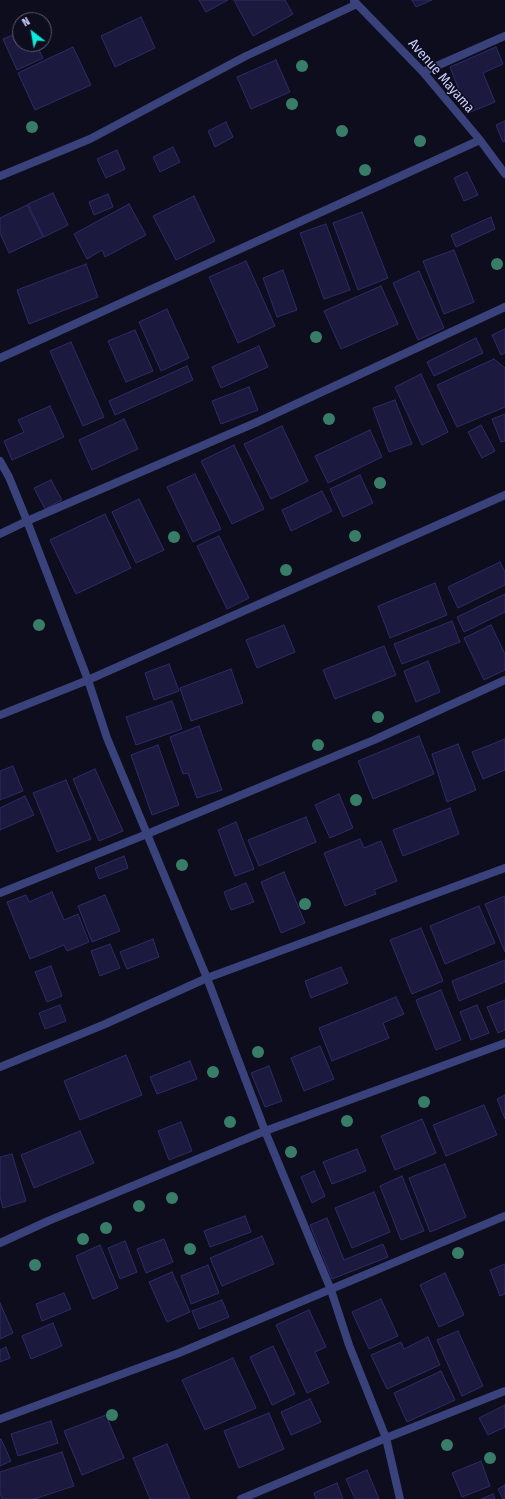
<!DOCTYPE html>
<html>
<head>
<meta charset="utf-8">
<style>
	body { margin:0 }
	#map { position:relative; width:505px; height:1499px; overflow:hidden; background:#0d0d1d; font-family:"Fira Sans Condensed",sans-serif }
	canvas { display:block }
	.north { position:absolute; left:12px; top:12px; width:40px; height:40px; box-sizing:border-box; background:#0d0d1d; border:1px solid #595a77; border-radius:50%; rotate:329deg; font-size:11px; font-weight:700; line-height:16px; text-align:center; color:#cbcefd }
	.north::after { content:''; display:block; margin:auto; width:14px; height:18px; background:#09ebdc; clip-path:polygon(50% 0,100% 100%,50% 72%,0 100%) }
</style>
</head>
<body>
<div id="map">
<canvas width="505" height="1499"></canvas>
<div class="north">N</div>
</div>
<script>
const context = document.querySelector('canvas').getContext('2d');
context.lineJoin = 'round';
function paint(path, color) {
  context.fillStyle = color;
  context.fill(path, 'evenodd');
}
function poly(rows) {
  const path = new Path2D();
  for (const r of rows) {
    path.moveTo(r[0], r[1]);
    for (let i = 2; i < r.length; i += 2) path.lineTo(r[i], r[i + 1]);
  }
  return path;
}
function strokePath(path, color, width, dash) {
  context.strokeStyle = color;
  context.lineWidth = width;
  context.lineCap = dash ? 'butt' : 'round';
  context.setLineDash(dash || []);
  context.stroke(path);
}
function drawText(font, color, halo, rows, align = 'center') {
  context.font = font + ' "Fira Sans Condensed",sans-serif';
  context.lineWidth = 3;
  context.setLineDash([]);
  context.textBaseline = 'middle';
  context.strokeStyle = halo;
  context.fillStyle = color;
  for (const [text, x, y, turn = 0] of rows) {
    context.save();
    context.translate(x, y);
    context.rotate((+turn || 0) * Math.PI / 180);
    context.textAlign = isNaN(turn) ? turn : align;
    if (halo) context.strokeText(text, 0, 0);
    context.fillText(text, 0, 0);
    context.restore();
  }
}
const building = poly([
	[199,0,228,0,206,12,199,0],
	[234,0,285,0,293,14,253,36,234,0],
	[412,0,432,0,416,7,412,0],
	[141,17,155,48,115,67,101,36,141,17],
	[20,32,20,44,36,44,43,58,17,70,3,39,20,32],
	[73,47,91,85,35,110,18,73,73,47],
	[496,47,503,64,483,73,495,102,468,113,450,67,496,47],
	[276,60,290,92,251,109,237,77,276,60],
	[505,121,505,141,503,142,496,125,505,121],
	[226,122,233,137,215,147,208,131,226,122],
	[173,147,180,162,160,172,153,157,173,147],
	[117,150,125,169,106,178,97,159,117,150],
	[467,172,478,195,464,201,454,178,467,172],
	[53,193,68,225,44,237,28,204,53,193],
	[108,194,113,207,94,215,89,202,108,194],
	[194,196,215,241,176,260,153,216,194,196],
	[129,204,146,235,105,257,102,250,87,259,74,234,129,204],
	[27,205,43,237,9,253,0,233,0,218,27,205],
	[362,212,388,278,358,290,333,223,362,212],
	[491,217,495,229,456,247,451,235,491,217],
	[326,224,350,290,324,299,300,233,326,224],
	[454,250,474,302,444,314,423,261,454,250],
	[246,261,275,326,238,343,209,277,246,261],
	[86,264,98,297,29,324,17,290,86,264],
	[283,270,297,310,277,317,263,278,283,270],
	[419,271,444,328,418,340,393,283,419,271],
	[381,286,398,324,341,349,324,311,381,286],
	[167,309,189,358,161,371,139,322,167,309],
	[505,329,505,353,501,355,492,335,505,329],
	[135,330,153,371,126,382,108,341,135,330],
	[476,338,483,353,434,376,427,362,476,338],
	[71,342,104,417,83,426,50,351,71,342],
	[259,346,268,367,221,388,212,367,259,346],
	[494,359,505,368,505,407,457,427,437,385,494,359],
	[187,366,193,380,115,415,109,401,187,366],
	[421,374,448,432,422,445,395,387,421,374],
	[249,387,258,410,221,424,212,401,249,387],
	[395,400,412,444,389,452,373,408,395,400],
	[50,406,64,437,12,460,4,441,24,432,18,420,50,406],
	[505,414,505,441,501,442,492,419,505,414],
	[124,419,138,449,92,470,79,440,124,419],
	[481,425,495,451,482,458,468,432,481,425],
	[282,426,308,481,271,499,244,444,282,426],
	[370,430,382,457,328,483,315,456,370,430],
	[234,445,264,509,232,524,201,461,234,445],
	[195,474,221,529,193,542,167,487,195,474],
	[360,475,373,503,343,517,330,489,360,475],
	[51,480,62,500,45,509,34,488,51,480],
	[322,491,332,511,291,531,282,510,322,491],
	[139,499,164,550,136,563,112,512,139,499],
	[105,514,131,568,76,594,50,540,105,514],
	[219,536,249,598,227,609,197,546,219,536],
	[500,562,505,572,505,585,458,608,448,587,500,562],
	[435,583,447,615,390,638,378,606,435,583],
	[505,594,505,612,464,632,457,617,505,594],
	[452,621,460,642,402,664,394,644,452,621],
	[284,625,295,652,257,668,246,640,284,625],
	[491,625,505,654,505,670,484,680,464,638,491,625],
	[384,646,396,675,335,699,323,670,384,646],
	[428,661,440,692,416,702,404,671,428,661],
	[169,664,179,691,154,700,145,673,169,664],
	[231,669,243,703,191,721,180,688,231,669],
	[172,701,182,729,136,745,126,717,172,701],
	[199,726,222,790,197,798,188,773,183,774,170,737,199,726],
	[419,736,434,774,373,799,358,761,419,736],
	[505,739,505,770,483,779,472,752,505,739],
	[458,744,476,790,447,802,432,754,458,744],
	[158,745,179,805,152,815,131,755,158,745],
	[13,766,23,791,0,800,0,771,13,766],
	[95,769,123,831,99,841,73,779,95,769],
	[66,780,91,839,57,852,33,793,66,780],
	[339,794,353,828,330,838,315,805,339,794],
	[25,796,34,815,0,830,0,808,25,796],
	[450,808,459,834,403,856,393,830,450,808],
	[306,817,316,842,259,866,248,840,306,817],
	[236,822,254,869,235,876,218,830,236,822],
	[360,839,364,848,381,841,397,881,374,890,376,894,345,906,324,853,360,839],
	[124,856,128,868,99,879,95,868,124,856],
	[284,872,305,923,281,933,261,882,284,872],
	[246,883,254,902,231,910,224,892,246,883],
	[52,892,64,920,78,914,89,942,67,951,64,945,30,959,7,902,26,895,29,902,52,892],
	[105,895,120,931,92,942,78,906,105,895],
	[505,896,505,952,485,904,505,896],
	[479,906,495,943,445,964,430,926,479,906],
	[421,928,443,981,412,994,390,940,421,928],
	[153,939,159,957,127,969,120,952,153,939],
	[110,944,120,968,100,976,91,951,110,944],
	[505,960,505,982,459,1001,452,981,505,960],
	[51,966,62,996,47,1002,35,972,51,966],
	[341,967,348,983,311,998,305,981,341,967],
	[441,990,461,1040,436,1050,416,1000,441,990],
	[396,997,404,1014,383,1023,389,1038,332,1061,319,1028,396,997],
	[505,1000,505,1030,498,1033,487,1007,505,1000],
	[60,1005,66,1021,45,1029,39,1013,60,1005],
	[477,1005,489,1033,471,1040,460,1012,477,1005],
	[320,1046,334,1079,304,1091,291,1058,320,1046],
	[126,1055,142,1095,80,1120,64,1081,126,1055],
	[190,1061,197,1079,157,1094,150,1077,190,1061],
	[269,1066,282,1101,265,1107,251,1073,269,1066],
	[505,1095,505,1119,497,1099,505,1095],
	[484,1105,497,1135,446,1156,433,1125,484,1105],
	[422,1119,436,1153,395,1170,381,1136,422,1119],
	[181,1122,192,1151,169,1160,158,1131,181,1122],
	[80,1131,94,1163,34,1188,21,1155,80,1131],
	[357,1149,366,1171,332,1184,323,1162,357,1149],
	[12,1154,26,1201,3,1208,0,1197,0,1157,12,1154],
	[445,1164,466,1217,430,1232,409,1178,445,1164],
	[314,1171,325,1196,312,1203,301,1177,314,1171],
	[402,1176,424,1231,401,1240,380,1186,402,1176],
	[374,1192,390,1232,352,1248,335,1208,374,1192],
	[245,1216,251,1232,210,1247,204,1231,245,1216],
	[327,1218,344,1260,383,1244,388,1257,332,1279,310,1225,327,1218],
	[262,1236,274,1264,222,1286,210,1258,262,1236],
	[164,1239,173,1262,146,1273,137,1249,164,1239],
	[125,1241,137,1272,120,1279,108,1248,125,1241],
	[100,1245,118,1288,93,1299,76,1256,100,1245],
	[505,1264,505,1294,500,1296,490,1270,505,1264],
	[208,1265,219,1293,191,1304,181,1276,208,1265],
	[172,1272,190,1312,167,1322,149,1282,172,1272],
	[445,1273,464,1315,439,1327,420,1285,445,1273],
	[64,1293,71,1309,42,1321,36,1304,64,1293],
	[381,1299,398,1336,369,1349,352,1312,381,1299],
	[222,1300,229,1317,199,1329,192,1311,222,1300],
	[0,1303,13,1333,0,1339,0,1303],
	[309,1310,326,1347,315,1352,329,1383,307,1393,276,1325,309,1310],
	[53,1323,62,1346,31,1359,22,1336,53,1323],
	[458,1331,483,1386,462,1396,437,1340,458,1331],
	[428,1337,440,1365,387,1389,371,1355,401,1342,404,1349,428,1337],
	[273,1346,295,1394,272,1405,250,1357,273,1346],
	[6,1347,10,1358,0,1362,0,1350,6,1347],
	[233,1358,256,1408,205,1430,182,1380,233,1358],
	[441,1371,455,1400,407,1422,394,1393,441,1371],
	[310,1399,321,1422,291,1435,281,1412,310,1399],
	[505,1405,505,1427,488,1435,479,1418,505,1405],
	[269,1413,284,1449,239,1468,224,1431,269,1413],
	[106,1415,124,1458,82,1475,64,1431,106,1415],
	[51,1421,58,1443,18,1456,11,1434,51,1421],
	[1,1439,11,1461,0,1466,0,1440,1,1439],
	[167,1444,190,1499,150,1499,133,1458,167,1444],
	[62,1452,74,1486,34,1499,2,1499,0,1492,0,1472,62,1452],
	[481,1461,490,1486,462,1497,452,1473,481,1461],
	[367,1470,379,1499,355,1499,346,1479,367,1470],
	[337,1483,343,1499,316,1499,314,1493,337,1483],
	[505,1485,505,1499,503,1499,498,1489,505,1485],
	[493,1494,495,1499,481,1499,493,1494]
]);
paint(building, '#1b193e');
strokePath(building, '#2e2c69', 1);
strokePath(poly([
	[354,1,423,72,480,140,505,174],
	[423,72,505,36],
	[0,176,90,139,246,56,357,4],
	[0,358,480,140],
	[0,461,9,477,27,521,88,680,107,738,207,978,265,1131,331,1290,349,1345,386,1438,400,1499],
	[0,534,27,521,255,423,505,307],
	[0,715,88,680,505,495],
	[0,893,147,834,374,740,505,680],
	[0,1067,103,1025,207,978,505,868],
	[0,1243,48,1221,265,1131,505,1043],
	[0,1419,179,1353,505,1216],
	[241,1499,386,1438,505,1391]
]), '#39427b', 8);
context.fillStyle = '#387d67';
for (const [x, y] of [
	[302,66],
	[292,104],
	[32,127],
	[342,131],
	[420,141],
	[365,170],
	[497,264],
	[316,337],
	[329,419],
	[380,483],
	[355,536],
	[174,537],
	[286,570],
	[39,625],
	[378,717],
	[318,745],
	[356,800],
	[182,865],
	[305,904],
	[258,1052],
	[213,1072],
	[424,1102],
	[347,1121],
	[230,1122],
	[291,1152],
	[172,1198],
	[139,1206],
	[106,1228],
	[83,1239],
	[190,1249],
	[458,1253],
	[35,1265],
	[112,1415],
	[447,1445],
	[490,1458]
]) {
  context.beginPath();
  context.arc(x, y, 6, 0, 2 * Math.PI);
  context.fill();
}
drawText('14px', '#cbcefd', '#0d0d1d', [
	["Avenue Mayama",441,76,49]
]);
</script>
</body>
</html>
